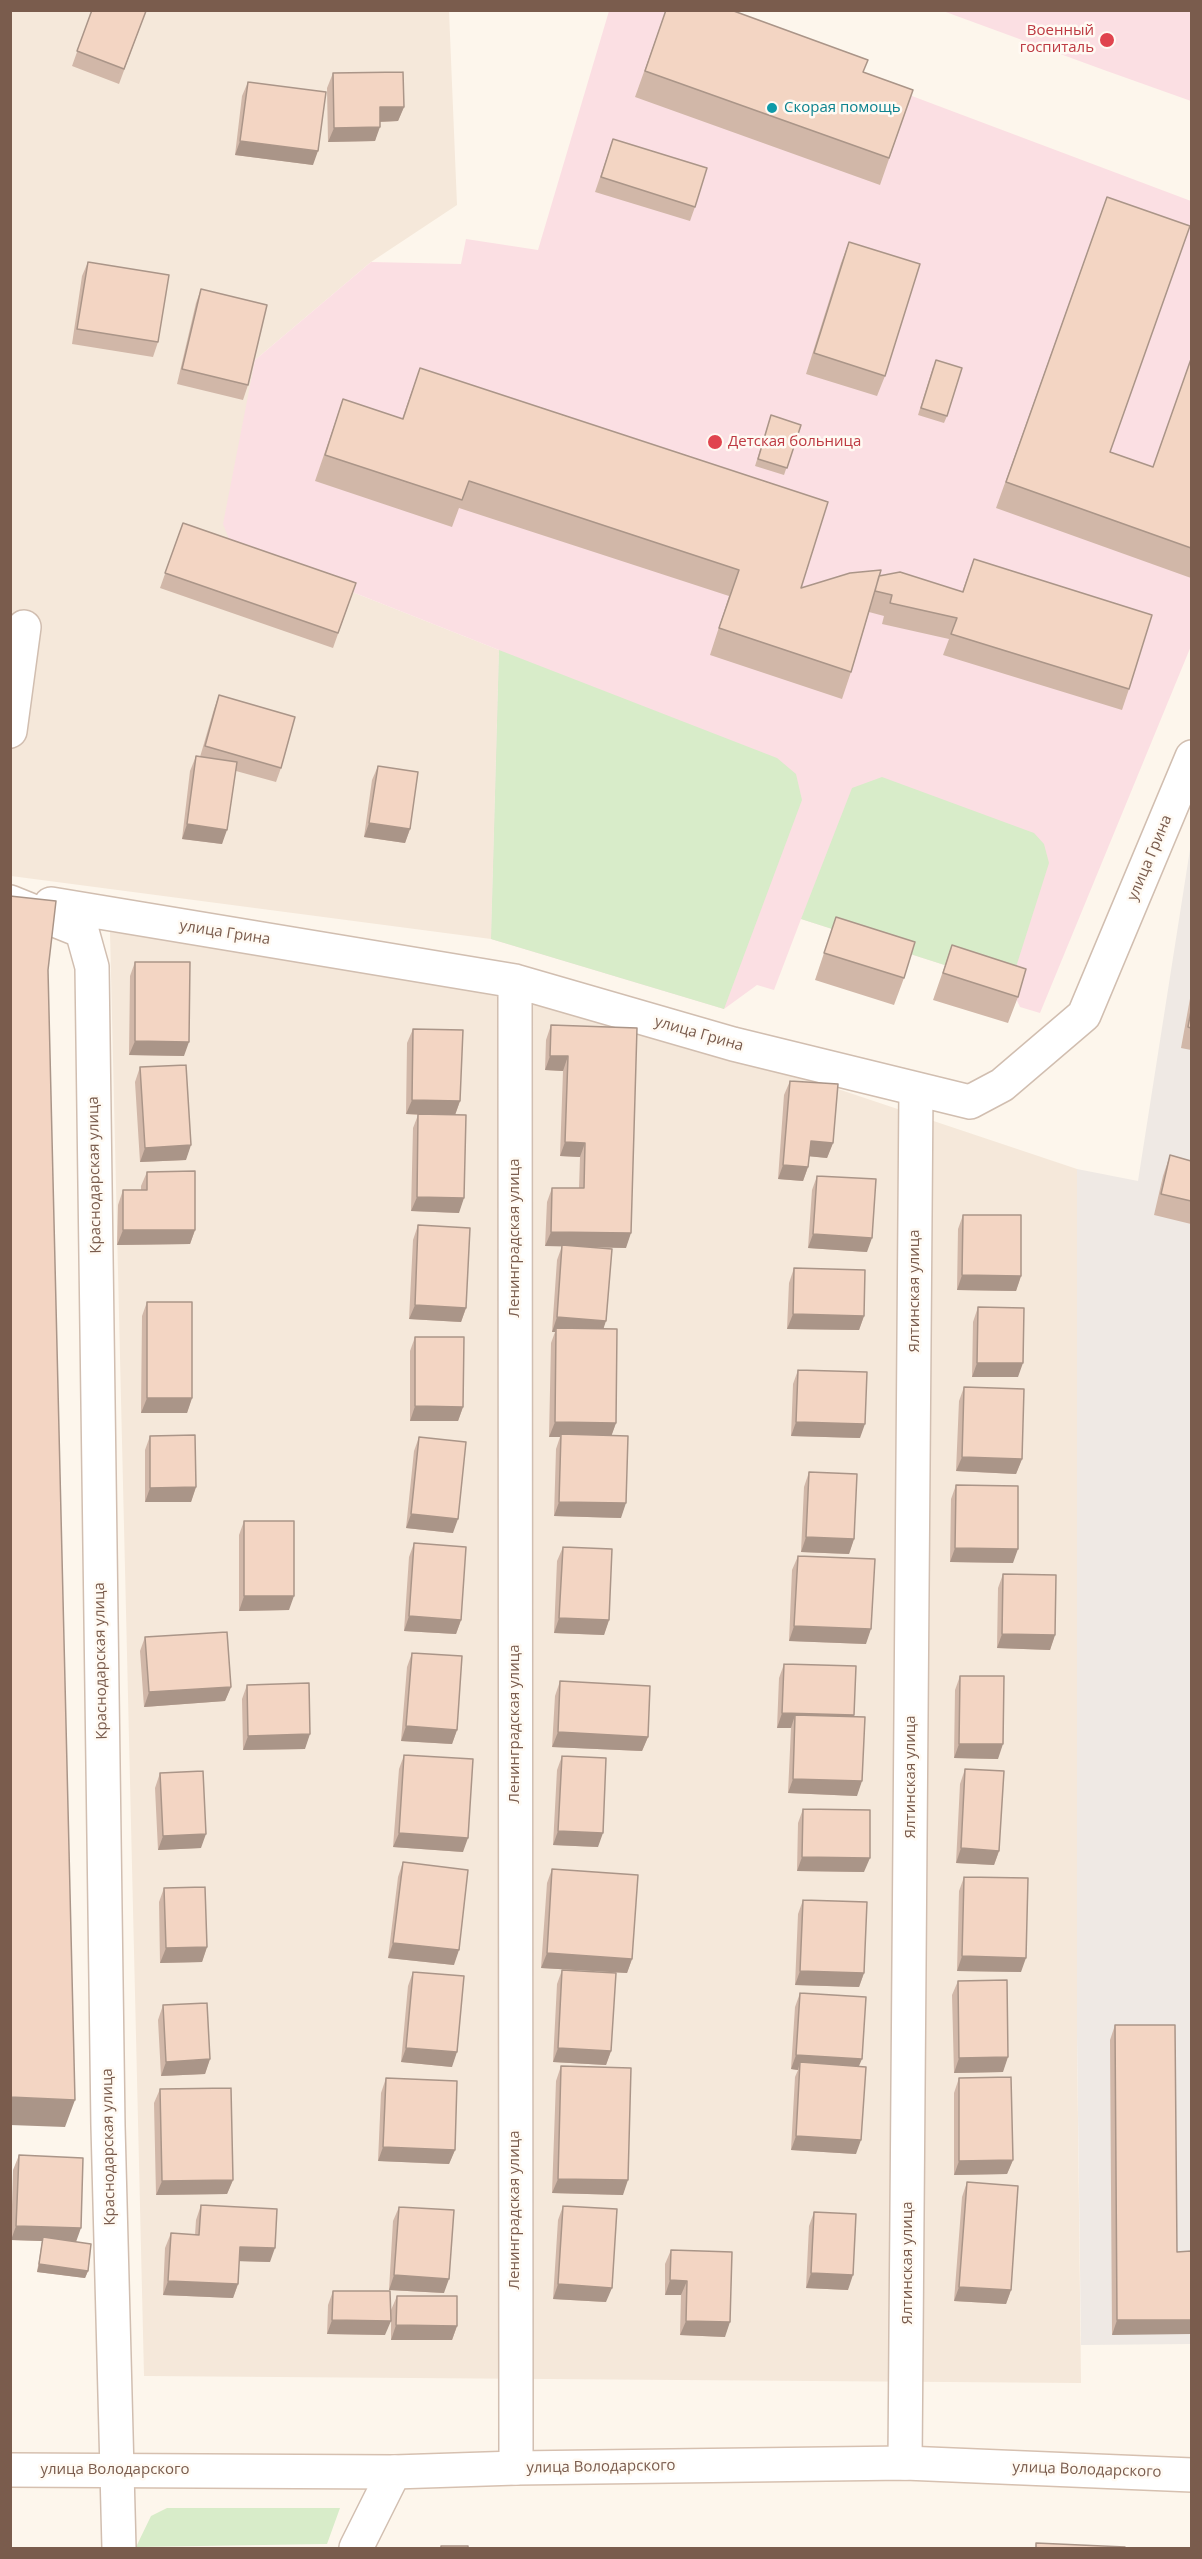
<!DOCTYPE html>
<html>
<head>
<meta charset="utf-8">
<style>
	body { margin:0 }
	#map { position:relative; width:1202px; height:2559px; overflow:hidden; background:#fdf6ec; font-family:"Open Sans",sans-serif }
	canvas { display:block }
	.frame { position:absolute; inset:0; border:12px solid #7a5c4d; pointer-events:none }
</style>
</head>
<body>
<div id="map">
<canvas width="1202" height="2559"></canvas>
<div class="frame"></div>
</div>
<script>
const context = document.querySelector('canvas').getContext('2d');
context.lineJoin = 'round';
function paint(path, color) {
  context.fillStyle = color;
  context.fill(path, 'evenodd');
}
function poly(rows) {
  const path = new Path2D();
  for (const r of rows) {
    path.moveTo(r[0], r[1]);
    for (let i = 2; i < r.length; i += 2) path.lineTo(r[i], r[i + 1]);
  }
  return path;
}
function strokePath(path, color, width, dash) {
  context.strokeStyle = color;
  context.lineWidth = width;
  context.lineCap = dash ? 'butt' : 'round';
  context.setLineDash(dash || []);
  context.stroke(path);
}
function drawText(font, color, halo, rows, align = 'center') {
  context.font = font + ' "Open Sans",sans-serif';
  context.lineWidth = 5;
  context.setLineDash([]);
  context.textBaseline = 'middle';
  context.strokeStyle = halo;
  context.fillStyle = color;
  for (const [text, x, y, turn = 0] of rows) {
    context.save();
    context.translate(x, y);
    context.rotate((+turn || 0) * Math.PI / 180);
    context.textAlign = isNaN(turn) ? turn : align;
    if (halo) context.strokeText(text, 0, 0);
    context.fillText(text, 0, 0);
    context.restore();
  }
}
paint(poly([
	[10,11,449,11,457,205,371,262,255,360,231,544,499,650,491,939,11,876],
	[110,932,515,981,1077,1169,1077,2035,1081,2383,144,2376]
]), '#f5e8da');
paint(poly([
	[1191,843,1191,2344,1081,2345,1077,2035,1077,1169,1138,1181]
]), '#efe9e4');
paint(poly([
	[609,11,686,11,1191,201,1191,646,1040,1013,1020,1007,1010,986,801,919,774,990,757,985,724,1009,491,939,499,650,231,544,223,524,255,360,371,262,461,264,466,239,538,250],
	[943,11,1191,11,1191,101,1104,70]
]), '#fbdfe3');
paint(poly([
	[499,650,777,758,796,774,802,800,724,1009,491,939],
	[882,777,1034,833,1044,844,1049,863,1010,986,801,919,852,788],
	[167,2508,340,2508,327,2544,136,2547,151,2516]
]), '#d8ecc9');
const street = poly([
	[10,731,24,627],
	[10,902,82,931,92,967,108,2126,119,2548],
	[51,904,515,981,733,1044,970,1102,1002,1085,1084,1015,1192,757],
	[515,981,516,2468],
	[905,2463,916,1090],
	[356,2548,394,2472]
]);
const secondary = poly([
	[10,2470,394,2472,516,2468,905,2463,1192,2475]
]);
strokePath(street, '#d1beb0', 36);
strokePath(secondary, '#d6c0b0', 36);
strokePath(street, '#fff', 33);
strokePath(secondary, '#fff', 33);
paint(poly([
	[92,10,146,11,119,84,72,66],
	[666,10,863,73,913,90,880,185,635,97],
	[333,73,404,107,398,121,380,122,375,141,328,142,327,88],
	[248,82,313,165,235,155,242,96],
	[613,139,695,207,690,221,595,192],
	[1107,197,1110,452,1153,467,1191,359,1191,578,996,508],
	[849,242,885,376,877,396,806,374,841,263],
	[88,262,158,342,153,357,72,344,82,276],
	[201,289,248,385,243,400,177,384,196,303],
	[933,367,947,416,944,423,918,415],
	[420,368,801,588,879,576,962,592,974,559,1129,689,1122,710,943,655,949,639,882,624,884,616,869,612,851,672,842,699,710,655,729,596,459,508,452,527,315,481,343,399,402,419],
	[771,415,801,425,784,475,755,466],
	[183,523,356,583,333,648,160,588],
	[219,695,281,768,276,782,236,771,222,844,182,839,190,771,196,756,200,757,214,709],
	[378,766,410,829,405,843,364,837,372,780],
	[836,917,904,978,894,1005,815,980],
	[952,945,1018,997,1008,1023,933,1000],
	[135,962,184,1056,129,1055,130,976],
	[1191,993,1191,1050,1181,1048],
	[551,1025,637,1028,626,1248,581,1247,604,1329,616,1423,611,1436,621,1518,554,1516,556,1449,560,1437,549,1437,551,1343,555,1332,552,1332,557,1260,562,1246,545,1246,547,1202,552,1188,579,1188,580,1157,560,1156,563,1071,545,1070,546,1040],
	[413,1029,460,1101,455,1115,459,1213,411,1211,413,1128,418,1115,406,1114,407,1043],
	[140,1067,186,1160,140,1162,135,1082],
	[790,1081,833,1143,827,1158,809,1156,808,1167,803,1181,778,1179,784,1095],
	[1170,1155,1191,1161,1191,1224,1154,1215,1163,1176],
	[147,1172,195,1230,190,1244,117,1245,118,1205,123,1190,141,1190,141,1186],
	[817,1176,867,1252,808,1248,812,1190],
	[963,1215,1021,1276,1016,1291,957,1290,958,1229],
	[418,1225,466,1308,461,1322,409,1319,413,1240],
	[794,1268,864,1316,859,1330,787,1329,789,1283],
	[147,1302,192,1398,187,1413,141,1413,142,1316],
	[978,1307,1018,1377,972,1377,973,1322],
	[415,1337,463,1407,458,1421,410,1421,410,1351],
	[798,1370,860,1438,791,1436,793,1384],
	[964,1387,1022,1459,1016,1474,956,1471,959,1401],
	[150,1436,196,1487,191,1502,145,1502,145,1450],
	[419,1437,453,1533,406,1528,414,1451],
	[809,1472,854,1539,849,1554,801,1552,804,1487],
	[956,1485,1013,1563,950,1562,951,1499],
	[244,1521,289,1610,239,1611,239,1535],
	[414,1543,461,1620,456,1634,404,1631,409,1557],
	[563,1547,609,1620,604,1635,554,1633,557,1561],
	[798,1556,866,1644,789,1641,792,1570],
	[1003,1574,1055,1635,1050,1650,997,1648,998,1588],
	[145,1637,231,1687,225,1701,144,1707,140,1651],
	[412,1653,457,1730,452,1744,401,1741,407,1667],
	[784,1664,854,1715,857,1796,788,1793,791,1728,777,1728,779,1678],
	[960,1676,998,1759,954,1758,955,1690],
	[560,1681,648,1737,642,1751,552,1747,555,1696],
	[247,1685,305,1749,243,1750,242,1699],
	[404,1755,463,1852,393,1847,399,1769],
	[562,1756,598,1847,553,1845,557,1770],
	[965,1769,999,1851,994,1865,956,1863,960,1784],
	[160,1773,201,1848,158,1850,155,1788],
	[803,1809,864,1872,797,1871,798,1823],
	[403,1862,454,1965,388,1958,398,1877],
	[552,1869,632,1959,627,1973,541,1968,547,1883],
	[964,1877,1021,1972,957,1971,959,1891],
	[164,1888,207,1947,202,1962,160,1963,159,1902],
	[803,1900,864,1973,859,1987,795,1985,798,1914],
	[562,1970,611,2051,606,2065,553,2062,557,1984],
	[413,1972,452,2067,401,2062,408,1986],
	[958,1981,1003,2072,954,2073,952,1995],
	[800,1993,859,2066,856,2154,791,2150,795,2077,798,2070,791,2069,795,2007],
	[163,2005,210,2059,205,2074,161,2076,158,2020],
	[1115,2025,1177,2252,1112,2335,1110,2040],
	[561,2066,623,2195,552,2193,556,2081],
	[386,2078,455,2150,449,2164,378,2161,381,2093],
	[959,2078,1013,2160,1007,2174,954,2175,954,2093],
	[160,2089,233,2180,227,2194,156,2195,154,2103],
	[19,2155,76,2242,88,2271,85,2278,37,2272,42,2241,11,2240,13,2170],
	[967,2182,1011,2290,1006,2304,954,2301,962,2197],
	[201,2205,270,2262,239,2261,238,2284,233,2298,163,2295,165,2248,171,2233,195,2235,196,2220],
	[563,2206,606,2302,553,2299,558,2220],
	[399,2207,444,2293,389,2290,393,2221],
	[814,2212,848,2290,806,2288,809,2226],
	[671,2250,725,2337,680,2335,681,2295,665,2295,665,2264],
	[333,2291,385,2335,327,2334,328,2305],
	[397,2296,457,2326,452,2340,391,2340,391,2310]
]), '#d1b7a8');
paint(poly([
	[380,107,404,107,398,121,375,122],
	[380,127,375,141,328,142,334,128],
	[240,141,318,151,313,165,235,155],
	[369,823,410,829,405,843,364,837],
	[187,824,227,830,222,844,182,839],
	[135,1041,189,1042,184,1056,129,1055],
	[550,1056,568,1056,563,1071,545,1070],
	[412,1100,460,1101,455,1115,406,1114],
	[811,1141,833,1143,827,1158,806,1156],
	[565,1142,585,1143,580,1157,560,1156],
	[191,1145,186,1160,140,1162,145,1148],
	[783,1165,808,1167,803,1181,778,1179],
	[417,1197,464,1198,459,1213,411,1211],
	[123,1230,195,1230,190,1244,117,1245],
	[551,1232,631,1233,626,1248,545,1246],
	[813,1234,872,1238,867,1252,808,1248],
	[962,1275,1021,1276,1016,1291,957,1290],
	[415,1305,466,1308,461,1322,409,1319],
	[793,1314,864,1316,859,1330,787,1329],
	[557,1317,606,1321,601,1336,556,1328,555,1332,552,1332],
	[977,1363,1023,1363,1018,1377,972,1377],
	[147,1398,192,1398,187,1413,141,1413],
	[415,1406,463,1407,458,1421,410,1421],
	[555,1422,616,1423,611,1437,561,1434,560,1437,549,1437],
	[796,1422,865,1424,860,1438,791,1436],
	[962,1457,1022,1459,1016,1474,956,1471],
	[196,1487,191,1502,145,1502,150,1488],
	[559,1502,626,1503,621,1518,554,1516],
	[411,1514,458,1519,453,1533,406,1528],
	[806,1537,854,1539,849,1554,801,1552],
	[955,1548,1018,1549,1013,1563,950,1562],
	[244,1596,294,1596,289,1610,239,1611],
	[409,1616,461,1620,456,1634,404,1631],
	[559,1618,609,1620,604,1635,554,1633],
	[794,1626,871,1629,866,1644,789,1641],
	[1002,1634,1055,1635,1050,1650,997,1648],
	[231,1687,225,1701,144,1707,149,1692],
	[782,1713,854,1715,849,1730,795,1715,791,1728,777,1728],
	[406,1726,457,1730,452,1744,401,1741],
	[558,1732,648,1737,642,1751,552,1747],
	[310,1734,305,1749,243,1750,248,1736],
	[959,1744,1003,1744,998,1759,954,1758],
	[793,1779,862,1781,857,1796,788,1793],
	[558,1831,603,1833,598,1847,553,1845],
	[399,1833,468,1838,463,1852,393,1847],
	[206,1834,201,1848,158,1850,163,1836],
	[961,1848,999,1851,994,1865,956,1863],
	[802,1857,870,1858,864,1872,797,1871],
	[393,1943,459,1950,454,1965,388,1958],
	[207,1947,202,1962,160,1963,166,1948],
	[547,1953,632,1959,627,1973,541,1968],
	[962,1956,1026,1958,1021,1972,957,1971],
	[800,1971,864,1973,859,1987,795,1985],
	[406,2048,457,2052,452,2067,401,2062],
	[558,2048,611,2051,606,2065,553,2062],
	[796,2055,862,2059,856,2073,800,2062,798,2070,791,2069],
	[1008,2057,1003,2072,954,2073,959,2058],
	[210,2059,205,2074,161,2076,166,2062],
	[10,2097,75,2100,65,2127,10,2125],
	[796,2136,861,2140,856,2154,791,2150],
	[383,2147,455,2150,449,2164,378,2161],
	[1013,2160,1007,2174,954,2175,959,2161],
	[558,2179,628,2180,623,2195,552,2193],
	[233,2180,227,2194,156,2195,162,2181],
	[16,2226,81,2228,76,2242,43,2237,42,2241,11,2240],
	[240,2247,275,2248,270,2262,235,2261],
	[39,2264,88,2271,85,2278,37,2272],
	[811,2273,853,2275,848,2290,806,2288],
	[394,2275,449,2279,444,2293,389,2290],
	[670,2280,687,2281,681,2295,665,2295],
	[168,2281,238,2284,233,2298,163,2295],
	[558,2284,612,2288,606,2302,553,2299],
	[959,2287,1011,2290,1006,2304,954,2301],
	[332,2320,391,2321,385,2335,327,2334],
	[1117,2320,1191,2320,1191,2334,1112,2335],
	[686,2321,730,2322,725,2337,680,2335],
	[396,2325,457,2326,452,2340,391,2340]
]), '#aa9588');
const building = poly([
	[92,10,144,10,146,11,124,69,77,51,92,10],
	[666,10,731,10,868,60,863,72,913,90,889,158,645,71,666,10],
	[403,72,404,107,380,107,380,127,334,128,333,73,403,72],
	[248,82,326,92,318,151,240,141,248,82],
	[613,139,707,168,695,207,601,177,613,139],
	[1107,197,1190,226,1110,452,1153,467,1191,359,1191,548,1006,482,1107,197],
	[849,242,920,264,885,376,814,353,849,242],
	[88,262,169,275,158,342,77,329,88,262],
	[201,289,267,305,248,385,182,369,201,289],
	[936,360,962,368,947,416,921,408,936,360],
	[420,368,828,502,801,588,850,573,881,570,851,672,719,628,739,570,469,481,462,500,325,455,343,399,403,419,420,368],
	[771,415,801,425,787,468,758,459,771,415],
	[183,523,356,583,338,633,165,573,183,523],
	[974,559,1152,615,1129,689,951,634,957,618,890,603,892,595,875,591,879,576,900,572,963,592,974,559],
	[219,695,295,717,281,768,205,746,219,695],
	[196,756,237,762,227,830,187,824,196,756],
	[378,766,418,772,410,829,369,823,378,766],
	[10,896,56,901,48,970,75,2100,10,2097,10,896],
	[836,917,915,942,904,978,824,953,836,917],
	[952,945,1026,969,1018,997,943,973,952,945],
	[135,962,190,962,189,1042,135,1041,135,962],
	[1191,1011,1191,1028,1188,1027,1191,1011],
	[551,1025,637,1028,631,1233,551,1232,552,1188,584,1188,585,1143,565,1142,568,1056,550,1056,551,1025],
	[413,1029,463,1030,460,1101,412,1100,413,1029],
	[186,1065,191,1145,145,1148,140,1067,186,1065],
	[790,1081,838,1084,833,1143,811,1141,808,1167,783,1165,790,1081],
	[418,1114,466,1115,464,1198,417,1197,418,1114],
	[1170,1155,1191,1161,1191,1201,1161,1194,1170,1155],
	[195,1171,195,1230,123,1230,123,1190,147,1190,147,1172,195,1171],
	[817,1176,876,1179,872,1238,813,1234,817,1176],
	[963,1215,1021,1215,1021,1276,962,1275,963,1215],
	[418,1225,470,1228,466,1308,415,1305,418,1225],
	[562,1245,612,1249,606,1321,557,1317,562,1245],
	[794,1268,865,1270,864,1316,793,1314,794,1268],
	[147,1302,192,1302,192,1398,147,1398,147,1302],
	[978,1307,1024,1308,1023,1363,977,1363,978,1307],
	[556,1328,617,1329,616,1423,555,1422,556,1328],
	[415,1337,464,1337,463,1407,415,1406,415,1337],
	[798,1370,867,1372,865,1424,796,1422,798,1370],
	[964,1387,1024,1389,1022,1459,962,1457,964,1387],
	[561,1434,628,1436,626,1503,559,1502,561,1434],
	[195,1435,196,1487,150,1488,150,1436,195,1435],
	[419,1437,466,1442,458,1519,411,1514,419,1437],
	[809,1472,857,1474,854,1539,806,1537,809,1472],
	[956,1485,1018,1486,1018,1549,955,1548,956,1485],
	[244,1521,294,1521,294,1596,244,1596,244,1521],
	[414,1543,466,1547,461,1620,409,1616,414,1543],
	[563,1547,612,1549,609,1620,559,1618,563,1547],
	[798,1556,875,1559,871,1629,794,1626,798,1556],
	[1003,1574,1056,1575,1055,1635,1002,1634,1003,1574],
	[227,1632,231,1687,149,1692,145,1637,227,1632],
	[412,1653,462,1656,457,1730,406,1726,412,1653],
	[784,1664,856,1666,854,1715,782,1713,784,1664],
	[960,1676,1004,1676,1003,1744,959,1744,960,1676],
	[560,1681,650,1686,648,1737,558,1732,560,1681],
	[309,1683,310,1734,248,1736,247,1685,309,1683],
	[795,1715,865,1717,862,1781,793,1779,795,1715],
	[404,1755,473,1759,468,1838,399,1833,404,1755],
	[562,1756,606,1758,603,1833,558,1831,562,1756],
	[965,1769,1004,1771,999,1851,961,1848,965,1769],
	[203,1771,206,1834,163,1836,160,1773,203,1771],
	[803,1809,870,1810,870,1858,802,1857,803,1809],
	[403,1862,468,1870,459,1950,393,1943,403,1862],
	[552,1869,638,1875,632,1959,547,1953,552,1869],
	[964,1877,1028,1878,1026,1958,962,1956,964,1877],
	[205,1887,207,1947,166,1948,164,1888,205,1887],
	[803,1900,867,1902,864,1973,800,1971,803,1900],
	[562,1970,616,1973,611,2051,558,2048,562,1970],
	[413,1972,464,1976,457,2052,406,2048,413,1972],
	[1007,1980,1008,2057,959,2058,958,1981,1007,1980],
	[800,1993,866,1997,862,2059,796,2055,800,1993],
	[207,2003,210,2059,166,2062,163,2005,207,2003],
	[1115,2025,1175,2025,1177,2252,1191,2251,1191,2320,1117,2320,1115,2025],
	[800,2062,866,2067,861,2140,796,2136,800,2062],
	[561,2066,631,2068,628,2180,558,2179,561,2066],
	[1011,2077,1013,2160,959,2161,959,2078,1011,2077],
	[386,2078,457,2081,455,2150,383,2147,386,2078],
	[231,2088,233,2180,162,2181,160,2089,231,2088],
	[19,2155,83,2158,81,2228,16,2226,19,2155],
	[967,2182,1018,2186,1011,2290,959,2287,967,2182],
	[201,2205,277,2209,275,2248,240,2247,238,2284,168,2281,171,2233,199,2235,201,2205],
	[563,2206,617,2209,612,2288,558,2284,563,2206],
	[399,2207,454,2210,449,2279,394,2275,399,2207],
	[814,2212,856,2214,853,2275,811,2273,814,2212],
	[43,2237,91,2244,88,2271,39,2264,43,2237],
	[671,2250,732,2252,730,2322,686,2321,687,2281,670,2280,671,2250],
	[333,2291,390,2291,391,2321,332,2320,333,2291],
	[397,2296,457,2296,457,2326,396,2325,397,2296],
	[1036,2543,1125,2547,1125,2548,1036,2548,1036,2543],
	[441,2546,468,2546,468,2548,441,2548,441,2546]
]);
paint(building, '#f3d5c3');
strokePath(building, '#aa9588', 1.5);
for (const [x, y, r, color] of [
	[1107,40,8,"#e0444e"],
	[772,108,6,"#0f9aa8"],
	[715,442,8,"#e0444e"]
]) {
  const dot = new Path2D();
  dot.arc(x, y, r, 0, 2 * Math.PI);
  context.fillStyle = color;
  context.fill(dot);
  strokePath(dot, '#fffaf3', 2);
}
drawText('15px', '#be3a42', '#fffaf3', [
	["Военный",1094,31],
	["госпиталь",1094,48],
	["Детская больница",728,442,"left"]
], 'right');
drawText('15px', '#0d838f', '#fffaf3', [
	["Скорая помощь",784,108]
], 'left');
drawText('15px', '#7a5c4d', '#fffaf3', [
	["улица Грина",1150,858,-67],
	["улица Грина",225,933,9],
	["улица Грина",699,1034,16],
	["Краснодарская улица",95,1175,-91],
	["Ленинградская улица",515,1238,-90],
	["Ялтинская улица",915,1291,-90],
	["Краснодарская улица",101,1661,-91],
	["Ленинградская улица",515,1724,-90],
	["Ялтинская улица",911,1777,-90],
	["Краснодарская улица",109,2147,-91],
	["Ленинградская улица",515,2210,-90],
	["Ялтинская улица",908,2263,-90],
	["улица Володарского",601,2467,-1],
	["улица Володарского",115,2470],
	["улица Володарского",1087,2470,2]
]);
</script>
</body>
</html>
